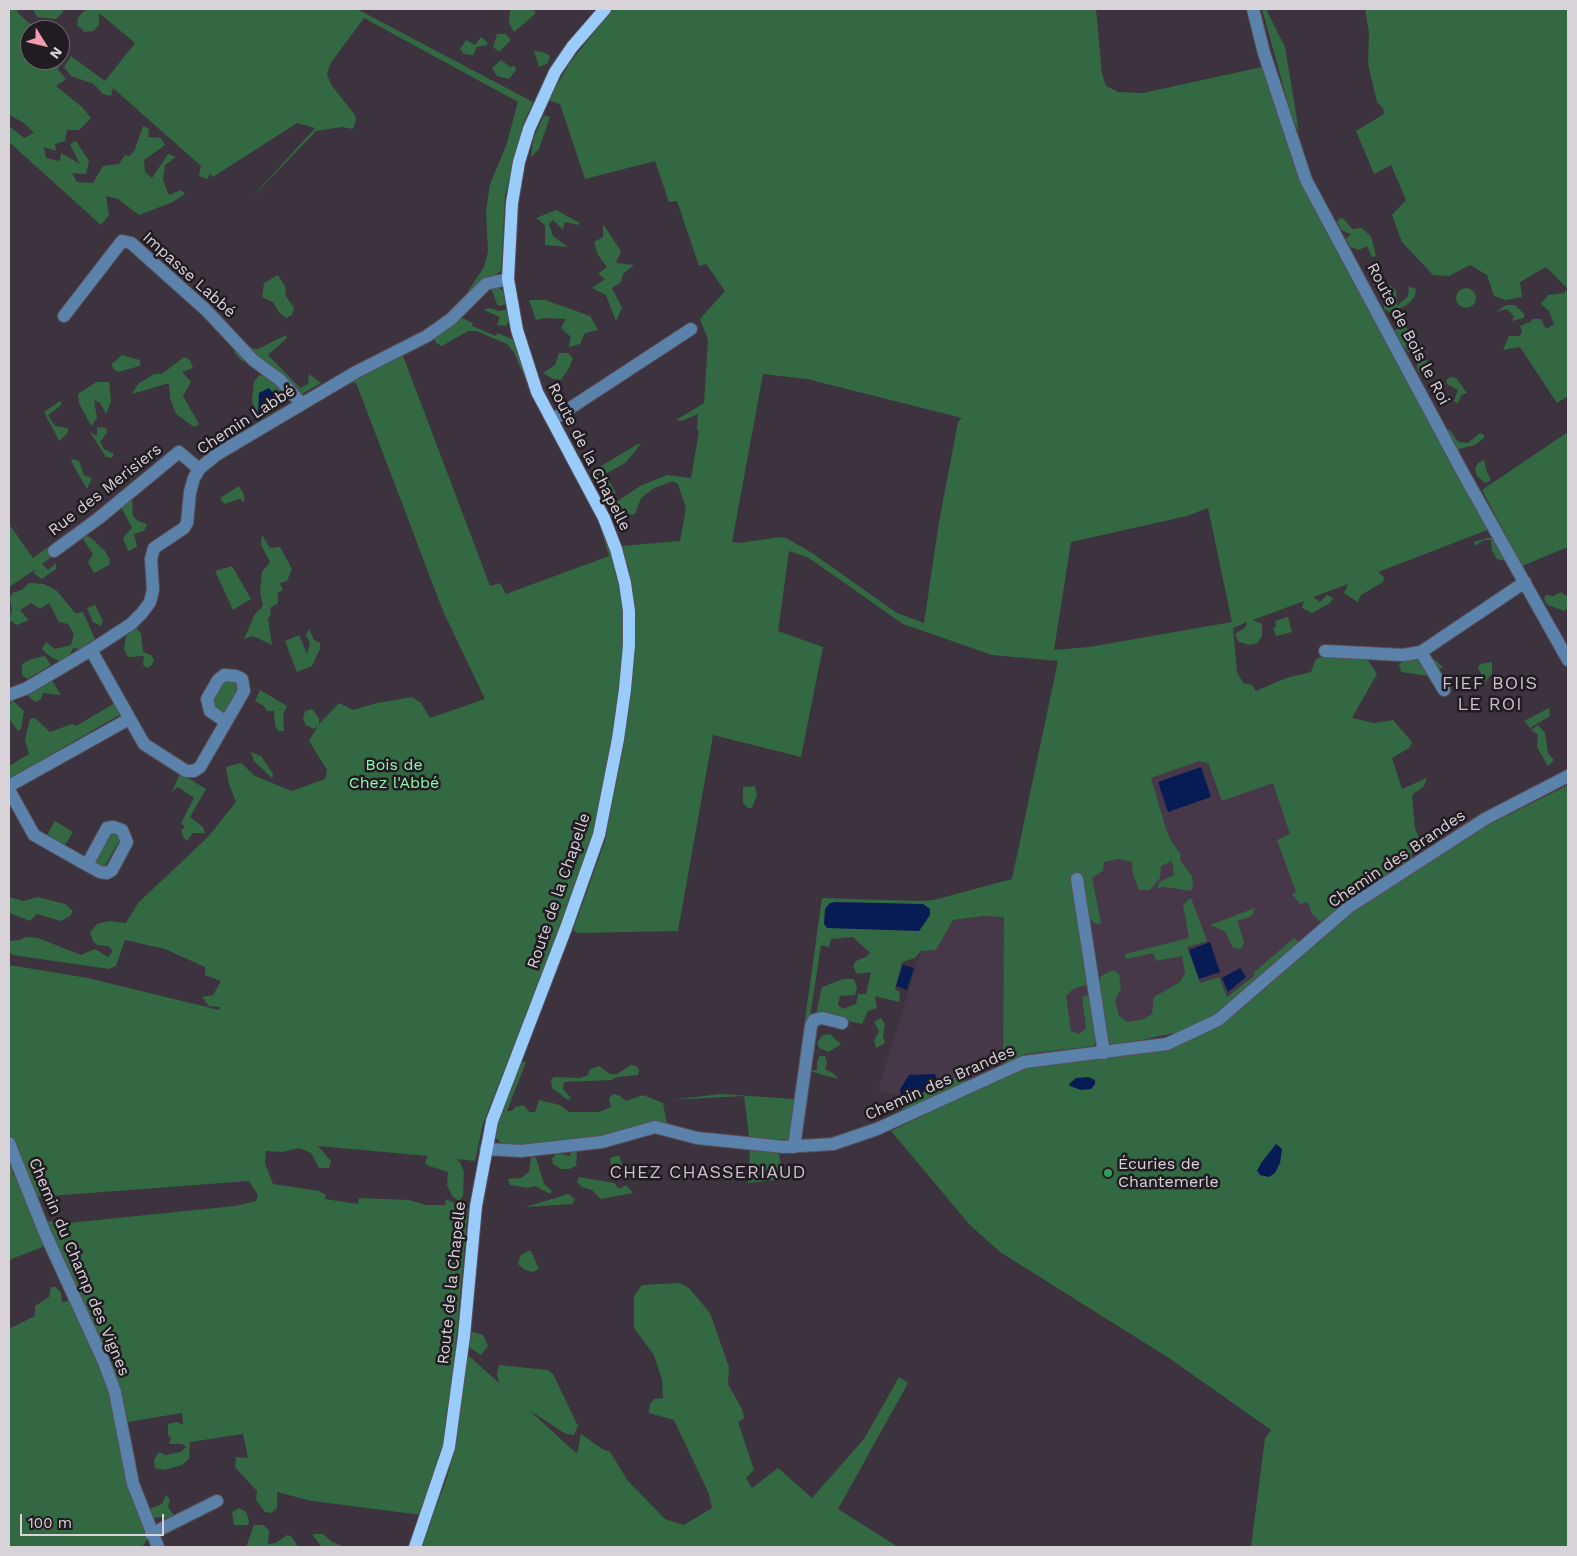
<!DOCTYPE html>
<html>
<head>
<meta charset="utf-8">
<style>
	body { margin:0 }
	#map { position:relative; width:1577px; height:1556px; overflow:hidden; background:#3d333e; font-family:"Work Sans",sans-serif }
	canvas { display:block }
	.frame { position:absolute; inset:0; border:10px solid #d8d2d9; pointer-events:none }
	.north { position:absolute; left:20px; top:20px; width:50px; height:50px; box-sizing:border-box; background:#211c22; border:1px solid #6a656b; border-radius:50%; rotate:126deg; font-size:14px; font-weight:700; line-height:20px; text-align:center; color:#d8d2d9 }
	.north::after { content:''; display:block; margin:auto; width:18px; height:22px; background:#f29aaf; clip-path:polygon(50% 0,100% 100%,50% 72%,0 100%) }
	.scale { position:absolute; left:20px; top:1514px; width:144px; height:22px; box-sizing:border-box; border:2px solid #d8d2d9; border-top:0; padding-left:6px; font-size:15px; line-height:18px; white-space:nowrap; color:#d8d2d9; -webkit-text-stroke:4px #211c22; paint-order:stroke }
</style>
</head>
<body>
<div id="map">
<canvas width="1577" height="1556"></canvas>
<div class="frame"></div>
<div class="north">N</div>
<div class="scale">100 m</div>
</div>
<script>
const context = document.querySelector('canvas').getContext('2d');
context.lineJoin = 'round';
function paint(path, color) {
  context.fillStyle = color;
  context.fill(path, 'evenodd');
}
function poly(rows) {
  const path = new Path2D();
  for (const r of rows) {
    if (r.length === 3) {
      path.moveTo(r[0] + r[2], r[1]);
      path.arc(r[0], r[1], r[2], 0, 2 * Math.PI);
      continue;
    }
    path.moveTo(r[0], r[1]);
    for (let i = 2; i < r.length; i += 2) path.lineTo(r[i], r[i + 1]);
  }
  return path;
}
function strokePath(path, color, width, dash) {
  context.strokeStyle = color;
  context.lineWidth = width;
  context.lineCap = dash ? 'butt' : 'round';
  context.setLineDash(dash || []);
  context.stroke(path);
}
function drawText(font, color, halo, rows, align = 'center') {
  context.font = font + ' "Work Sans",sans-serif';
  context.lineWidth = 5;
  context.setLineDash([]);
  context.textBaseline = 'middle';
  context.strokeStyle = halo;
  context.fillStyle = color;
  for (const [text, x, y, turn = 0] of rows) {
    context.save();
    context.translate(x, y);
    context.rotate((+turn || 0) * Math.PI / 180);
    context.textAlign = isNaN(turn) ? turn : align;
    if (halo) context.strokeText(text, 0, 0);
    context.fillText(text, 0, 0);
    context.restore();
  }
}
paint(poly([
	[1089,647,1237,672,1312,898,1324,919,1268,969,1264,977,1226,1007,1147,1039,1116,1045,1110,1044,1025,1054,904,1112,899,1096,878,1090,921,951,936,950,953,920,984,916,1004,916,1061,650]
]), '#463849');
paint(poly([
	[9,9,17,9,18,13,37,30,30,30,30,60,60,60,60,53,62,59,58,70,66,79,56,86,82,107,91,118,79,130,67,130,65,141,55,144,56,151,44,147,46,158,60,161,61,153,80,164,70,144,76,141,89,161,86,174,72,173,77,182,93,183,103,166,119,164,125,155,130,156,135,149,143,126,149,129,148,137,161,138,165,145,144,160,145,172,152,178,168,154,176,157,165,165,163,180,169,195,181,190,185,194,173,202,139,215,118,199,106,196,109,215,101,225,9,142,9,126,24,138,34,133,25,124,10,115],
	[33,9,63,9,63,12,56,19,37,17],
	[91,9,357,9,533,102,523,124,505,196,501,271,486,281,456,309,484,267,488,252,486,211,490,184,506,146,518,102,364,18,330,64,327,75,332,86,355,115,356,120,353,129,342,127,316,131,245,205,315,128,297,123,213,177,210,174,207,179,199,176,201,166,113,88,111,96,103,94,94,84,71,76,64,67,71,56,105,81,135,43,99,13,99,25,93,31,85,32,77,25,78,18,84,11],
	[510,9,533,9,536,13,514,32,509,23],
	[610,9,1096,9,1102,74,1106,86,1118,92,1143,93,1262,67,1285,126,1441,427,1450,430,1458,442,1468,443,1480,433,1484,435,1484,438,1475,445,1459,449,1452,454,1490,529,1378,572,1384,577,1383,582,1361,595,1358,602,1344,593,1348,584,1313,597,1320,602,1327,595,1333,598,1330,603,1312,613,1302,608,1304,601,1253,620,1262,624,1262,637,1257,643,1250,645,1239,642,1235,634,1246,627,1247,622,1233,628,1237,672,1243,683,1252,685,1256,691,1286,678,1311,672,1316,659,1329,654,1365,656,1377,674,1352,718,1374,723,1393,720,1412,742,1409,748,1392,758,1402,789,1427,778,1424,786,1412,795,1415,828,1421,843,1411,854,1413,860,1321,922,1312,914,1308,902,1300,904,1292,894,1296,892,1277,840,1290,834,1273,783,1222,801,1208,763,1199,761,1151,778,1166,829,1172,843,1181,854,1180,860,1192,876,1193,885,1191,891,1164,887,1158,888,1159,882,1174,875,1172,861,1161,866,1160,878,1150,890,1139,890,1133,875,1132,862,1118,859,1104,862,1103,871,1092,878,1101,923,1097,924,1089,919,1089,984,1073,989,1066,996,1071,1031,1079,1034,1086,1028,1082,997,1088,995,1090,996,1096,1038,1094,1046,1025,1054,1003,1065,1004,917,984,916,953,920,936,950,921,951,915,958,902,962,895,989,900,992,899,1002,875,996,877,1008,868,1011,862,1024,816,1014,822,987,843,979,854,979,857,988,855,995,840,996,838,1005,842,1009,856,1004,858,994,866,994,871,972,857,974,853,966,856,961,866,957,870,953,853,937,831,939,829,947,821,945,791,1140,762,1139,749,1136,744,1096,670,1100,721,1094,794,1099,822,898,919,901,934,900,1012,879,1058,661,992,655,903,624,809,558,789,551,778,631,823,647,801,757,713,735,678,931,578,933,573,930,605,841,625,737,635,635,629,569,621,546,680,541,686,508,678,484,673,481,654,488,641,498,635,514,614,517,610,514,610,506,640,486,667,475,691,478,699,431,697,429,698,414,682,421,676,420,704,403,708,340,700,319,725,291,706,264,699,266,677,201,669,202,655,161,585,179,560,104,548,100,571,61,605,19,605,14],
	[763,374,807,379,962,418,958,422,939,522,924,623,897,613,812,553,788,539,781,537,739,543,732,542],
	[1208,508,1232,622,1089,647,1054,650,1071,542,1187,516],
	[1262,9,1266,9,1285,47,1299,132,1292,118],
	[1365,9,1568,9,1568,396,1557,403,1520,347,1503,350,1509,336,1520,336,1522,331,1520,326,1530,322,1532,319,1541,319,1546,329,1554,324,1549,311,1541,304,1548,295,1564,293,1568,289,1546,267,1520,282,1522,297,1506,300,1494,296,1487,275,1470,265,1449,276,1433,275,1402,242,1392,215,1406,200,1391,165,1374,174,1356,131,1384,114,1383,108,1377,102,1368,64,1369,33],
	[497,34,506,34,511,40,499,52,493,47],
	[481,37,487,42,487,45,477,47,473,55,464,54,460,49,466,40,475,45],
	[534,51,543,52,550,56,548,63,539,67],
	[501,60,510,67,515,66,516,70,509,79,497,76,492,68],
	[544,115,550,117,539,149,531,157,533,139],
	[556,210,580,223,577,225,565,222,563,230,553,220,549,224,553,236,568,247,545,245,545,225,536,218],
	[1340,218,1344,219,1352,229,1361,228,1371,236,1376,256,1372,257,1367,246,1359,250,1350,247,1346,239,1351,234,1341,230,1337,222],
	[603,224,621,251,616,263,634,265,623,274,621,282,612,288,622,308,616,321,606,295,592,288,605,279,598,274,607,267,598,255,594,242,603,237],
	[278,275,285,286,286,296,294,308,292,315,286,318,279,312,273,302,262,297,264,283],
	[1390,285,1396,290,1397,306,1408,296,1409,286,1416,289,1415,296,1408,304,1391,313,1384,309,1384,288],
	[1466,298,10],
	[491,288,499,288,505,292,507,304,499,306,497,304],
	[529,300,545,300,590,316,598,330,585,333,580,344,569,347,571,337,561,328,566,319,545,318,536,320],
	[1506,305,1515,305,1524,314,1524,318,1512,321,1514,316,1507,309,1496,312],
	[489,308,499,311,508,309,510,319,506,326,497,325,500,317,484,310],
	[462,318,473,323,472,326,496,336,497,333,512,339,515,343,533,398,514,352,507,344,476,331,468,331,442,346,436,343,434,337,454,321],
	[1406,327,1415,340,1417,348,1412,355,1402,345,1394,330],
	[286,335,287,338,268,355,300,388,308,384,309,374,321,383,300,395,274,398,273,411,263,418,255,413,252,400,254,382,259,375,270,377,263,365,242,361,234,352,250,348,258,349],
	[402,353,490,586,500,583,506,594,609,556,600,526,612,551,619,579,624,634,623,680,596,828,545,969,483,1123,475,1161,456,1159,460,1162,464,1172,463,1196,459,1201,453,1197,447,1185,448,1172,429,1166,425,1163,428,1156,318,1146,331,1161,329,1168,319,1168,311,1153,299,1148,282,1152,266,1151,265,1163,273,1184,319,1191,326,1195,325,1199,358,1204,359,1198,409,1200,426,1205,445,1205,446,1199,468,1209,454,1364,444,1440,422,1515,312,1501,277,1492,277,1508,271,1513,265,1512,256,1500,257,1491,235,1467,236,1457,248,1458,243,1434,190,1442,189,1459,182,1465,164,1470,155,1468,154,1460,159,1452,165,1455,181,1452,186,1447,182,1444,169,1444,171,1438,168,1435,168,1424,177,1422,183,1425,182,1413,127,1422,112,1370,149,1537,142,1547,9,1547,9,1329,35,1316,35,1306,49,1297,51,1287,56,1287,61,1293,62,1303,71,1299,66,1268,47,1221,68,1223,235,1206,256,1201,258,1195,249,1181,36,1197,9,1131,9,965,88,978,219,1010,220,1007,209,1006,202,997,213,995,221,981,205,975,205,967,165,949,125,940,116,966,109,969,13,955,9,952,9,941,20,940,26,937,38,938,81,955,95,949,108,957,113,951,108,946,97,945,93,941,90,932,97,924,109,921,126,923,138,903,208,837,236,802,229,784,226,767,241,763,255,776,292,791,325,779,327,770,309,741,318,726,314,729,306,725,303,719,305,711,312,709,319,718,319,724,339,703,353,710,377,703,412,697,421,703,430,718,485,699,443,611,357,385,354,382,289,414],
	[559,353,568,353,573,358,569,368,561,380,553,379,543,373,555,365],
	[122,355,140,360,140,366,118,372,113,369,112,364],
	[184,357,190,360,193,368,182,372,191,382,183,396,199,424,194,427,176,414,170,398,169,383,132,394,138,384,154,374,162,374],
	[1424,367,7],
	[1451,377,1456,378,1467,393,1461,395,1458,404,1454,401,1458,390,1447,384,1446,380],
	[96,382,109,382,111,401,106,414,100,403,94,400,97,418,91,426,79,403,78,394],
	[60,401,62,402,59,407,48,415,55,426,68,428,68,433,59,441,44,412],
	[97,427,106,428,107,433,100,442,104,449,114,454,112,458,106,457,90,432,97,436],
	[1568,432,1568,547,1522,566,1482,490],
	[638,444,641,444,625,463,605,474,616,493,607,498,591,472],
	[73,459,79,461,84,475,92,478,87,489,71,461],
	[1484,460,1487,472,1491,480,1485,483,1477,476,1475,469,1478,463],
	[239,486,244,495,244,503,240,499,224,504,220,498],
	[127,500,132,500,133,516,138,521,147,524,144,531,134,534,137,547,128,551,123,538,132,528,121,507],
	[9,524,33,558,59,539,55,547,57,553,42,564,48,570,56,563,56,569,42,579,33,573,36,569,9,587],
	[262,535,270,548,280,547,292,569,287,581,280,583,283,590,278,593,278,603,270,608,271,614,268,619,272,645,253,636,244,639,255,614,263,606,260,591,262,572,270,562,261,545],
	[85,536,90,537,105,551,110,560,109,565,94,573,88,562,93,554,83,539],
	[1487,538,1494,538,1506,557,1505,561,1497,559,1492,551,1491,540,1484,540,1475,546,1474,542],
	[232,566,251,599,233,610,215,571],
	[29,583,44,584,57,591,75,613,83,612,95,639,80,649,73,648,69,657,61,662,49,656,42,649,46,642,55,649,71,645,74,634,68,624,59,622,49,603,40,609,31,603,20,610,29,620,17,625,9,620,12,610,10,599,12,593,22,590],
	[1561,592,1568,597,1568,608,1564,611,1548,605,1544,599,1546,595,1553,596],
	[95,605,103,621,101,626,93,622,87,608],
	[1288,617,1292,632,1276,636,1273,628,1276,627,1275,621],
	[136,627,141,634,143,652,151,655,154,660,152,665,147,668,143,665,144,656,128,657,124,649,126,636],
	[309,629,314,640,320,643,320,649,312,666,297,672,285,641,299,635,307,654,310,643,306,635],
	[45,656,51,665,27,679,22,675,22,664,31,659],
	[1418,658,1435,660,1443,667,1428,676,1401,672,1399,664,1406,660],
	[1492,662,1492,674,1485,682,1478,668,1480,664],
	[51,679,61,695,43,693,41,699,35,702,28,696,27,693],
	[225,680,234,680,239,687,224,714,214,709,212,699],
	[260,690,287,706,283,715,284,731,278,731,275,725,274,711,267,711,264,706,255,701],
	[12,700,24,711,21,729,18,731,9,719,9,707],
	[115,703,121,714,9,779,9,766,29,754,25,740,30,719,35,718,50,732,72,724,76,726],
	[1549,708,1550,716,1530,728,1524,721],
	[1538,725,1545,733,1548,753,1554,760,1548,766,1537,747,1538,735,1531,730],
	[251,752,261,756,273,774,272,778,254,761],
	[180,773,206,789,190,817,203,827,205,833,193,833,187,841,183,837,181,830,185,827,181,823,194,798,178,787,172,792],
	[1568,785,1568,1547,1251,1547,1265,1438,1271,1430,1169,1358,1000,1252,970,1225,891,1131,1022,1068,1141,1052,1217,1024,1260,993,1346,915,1461,839],
	[755,786,757,795,752,808,748,808,743,803,743,787],
	[55,821,73,832,65,845,47,835],
	[117,833,121,838,103,869,94,862,110,834],
	[9,897,23,901,38,897,65,904,73,911,70,916,61,921,37,914,30,921,9,913],
	[1191,898,1207,941,1187,947,1200,983,1219,977,1227,997,1255,975,1253,973,1294,938,1298,942,1268,969,1264,977,1226,1007,1189,1030,1116,1045,1110,1044,1097,986,1101,976,1113,970,1119,974,1121,988,1115,1001,1119,1016,1128,1022,1144,1019,1152,1014,1154,997,1180,982,1185,973,1182,956,1156,961,1154,953,1126,959,1125,954,1189,938,1183,905],
	[1255,908,1252,916,1237,921,1244,942,1241,949,1233,948,1225,931,1210,925],
	[881,1018,885,1024,883,1036,885,1043,876,1048,874,1041,879,1031,874,1022],
	[830,1034,841,1044,829,1052,819,1048,817,1042,823,1035],
	[820,1056,825,1056,827,1064,825,1069,834,1074,838,1079,809,1071,817,1070,817,1061],
	[521,1062,526,1062,507,1111,512,1111,515,1107,524,1105,529,1112,535,1112,539,1100,560,1105,569,1112,599,1112,611,1107,609,1098,613,1094,620,1096,626,1101,643,1095,663,1103,667,1124,656,1124,598,1137,532,1145,503,1145,494,1136,496,1123],
	[631,1065,636,1066,639,1070,638,1075,617,1077,612,1080,564,1082,563,1089,571,1098,568,1100,552,1088,551,1080,554,1077,580,1078,588,1075,590,1069,599,1066,610,1074,617,1074],
	[959,1076,964,1078,966,1083,904,1112,901,1103],
	[750,1148,776,1151,779,1154,784,1179,748,1183],
	[573,1151,577,1153,576,1166,569,1169,561,1169,553,1164,552,1158,557,1153,569,1156],
	[619,1155,623,1167,621,1171,616,1166,613,1173,610,1173,608,1171,611,1166,610,1158],
	[531,1157,536,1158,544,1184,552,1191,550,1194,535,1186,528,1188,510,1185,508,1179,521,1178,529,1172],
	[11,1164,14,1169,12,1175,17,1174,45,1246,9,1260,9,1165],
	[579,1177,614,1183,619,1189,626,1185,633,1193,601,1199,592,1190,582,1187,577,1182],
	[568,1194,575,1199,572,1204,526,1207],
	[528,1251,531,1251,539,1269,532,1272,525,1270,518,1264,520,1256],
	[680,1283,689,1288,710,1313,729,1367,728,1384,742,1409,744,1418,738,1422,754,1470,746,1478,752,1488,778,1468,812,1498,864,1439,899,1377,908,1383,838,1509,898,1547,421,1547,448,1475,458,1423,466,1358,469,1356,499,1383,497,1373,499,1365,547,1370,553,1374,578,1426,574,1435,566,1434,529,1410,577,1454,581,1434,602,1449,610,1452,628,1481,665,1519,684,1525,712,1508,709,1494,674,1420,649,1413,650,1404,654,1399,663,1398,662,1380,654,1355,634,1328,634,1296,642,1285],
	[473,1332,483,1335,488,1346,481,1355,470,1348,470,1335],
	[166,1495,170,1500,168,1507,174,1515,168,1520,162,1517,153,1518,149,1509,162,1504],
	[239,1508,246,1512,249,1521,248,1525,234,1525,232,1512],
	[254,1525,264,1525,269,1531,268,1544,276,1543,287,1535,292,1537,298,1547,246,1547],
	[312,1534,323,1534,332,1542,345,1547,322,1547]
]), '#326842');
paint(poly([
	[269,388,276,397,275,409,253,420,258,414,259,393],
	[1201,767,1211,797,1168,812,1158,782],
	[835,902,923,904,930,909,930,915,919,931,827,928,824,924,825,909,830,903],
	[1210,942,1220,972,1199,979,1189,950],
	[903,965,914,968,907,990,896,986],
	[1240,968,1246,977,1228,992,1222,978],
	[935,1074,939,1086,902,1100,900,1089,909,1075],
	[1089,1077,1095,1080,1095,1084,1091,1089,1081,1090,1070,1086,1069,1084,1076,1078],
	[1276,1144,1282,1149,1280,1163,1275,1173,1269,1177,1260,1175,1257,1171,1261,1163]
]), '#071b55');
const minor = poly([
	[1253,9,1264,53,1306,180,1463,473,1568,660],
	[64,316,122,241,131,243,206,310,253,360,280,380,301,403],
	[552,420,691,329],
	[54,551,99,518,179,452,199,469],
	[91,650,144,744,186,771,194,771,200,767,244,691,242,679,236,676,224,675,218,680,207,699,210,711,226,722],
	[1325,651,1403,655,1421,652,1525,582],
	[1421,652,1444,690],
	[9,695,27,688,91,650,131,624,142,613,150,602,153,590,151,559,154,548,184,528,187,523,190,492,194,478,199,469,216,455,356,372,427,336,451,319,486,284,508,279],
	[9,786,129,719],
	[9,790,34,835,87,865,100,872,107,873,112,870,127,842,122,830,114,827,107,828,87,865],
	[1077,879,1104,1053],
	[9,1143,45,1233,104,1362,115,1392,133,1484,158,1547],
	[794,1147,811,1026,814,1020,822,1018,842,1023],
	[486,1149,521,1151,602,1142,655,1127,697,1138,784,1147,833,1144,877,1129,1024,1062,1167,1044,1218,1020,1349,907,1485,819,1568,776],
	[151,1534,217,1501]
]);
const major = poly([
	[415,1547,449,1447,464,1336,476,1206,492,1121,566,928,599,835,618,739,625,689,629,645,629,611,625,583,616,549,604,518,537,392,517,330,508,279,512,203,519,162,529,129,555,72,572,47,605,9]
]);
strokePath(minor, '#59505a', 14);
strokePath(major, '#59505a', 14);
strokePath(minor, '#5a82aa', 12);
strokePath(major, '#99cbfb', 12);
for (const [x, y, r, color] of [
	[1108,1173,5,"#2e9e5b"]
]) {
  const dot = new Path2D();
  dot.arc(x, y, r, 0, 2 * Math.PI);
  context.fillStyle = color;
  context.fill(dot);
  strokePath(dot, '#211c22', 2);
}
drawText('16px', '#d8d2d9', '#211c22', [
	["Impasse Labbé",189,275,42],
	["Route de Bois le Roi",1408,334,62],
	["Chemin Labbé",246,420,-33],
	["Route de la Chapelle",589,457,63],
	["Rue des Merisiers",105,490,-38],
	["Chemin des Brandes",1397,859,-34],
	["Route de la Chapelle",559,891,-71],
	["Chemin des Brandes",940,1083,-24],
	["Chemin du Champ des Vignes",79,1267,67],
	["Route de la Chapelle",452,1283,-84]
]);
drawText('16px', '#8ff4ab', '#211c22', [
	["Bois de",394,765],
	["Chez l'Abbé",394,783]
]);
drawText('16px', '#d8d2d9', '#211c22', [
	["Écuries de",1118,1164],
	["Chantemerle",1118,1182]
], 'left');
context.letterSpacing = '1px';
drawText('18px', '#cbbecc', '#211c22', [
	["FIEF BOIS",1490,684],
	["LE ROI",1490,705],
	["CHEZ CHASSERIAUD",708,1173]
]);
context.letterSpacing = '0px';
</script>
</body>
</html>
